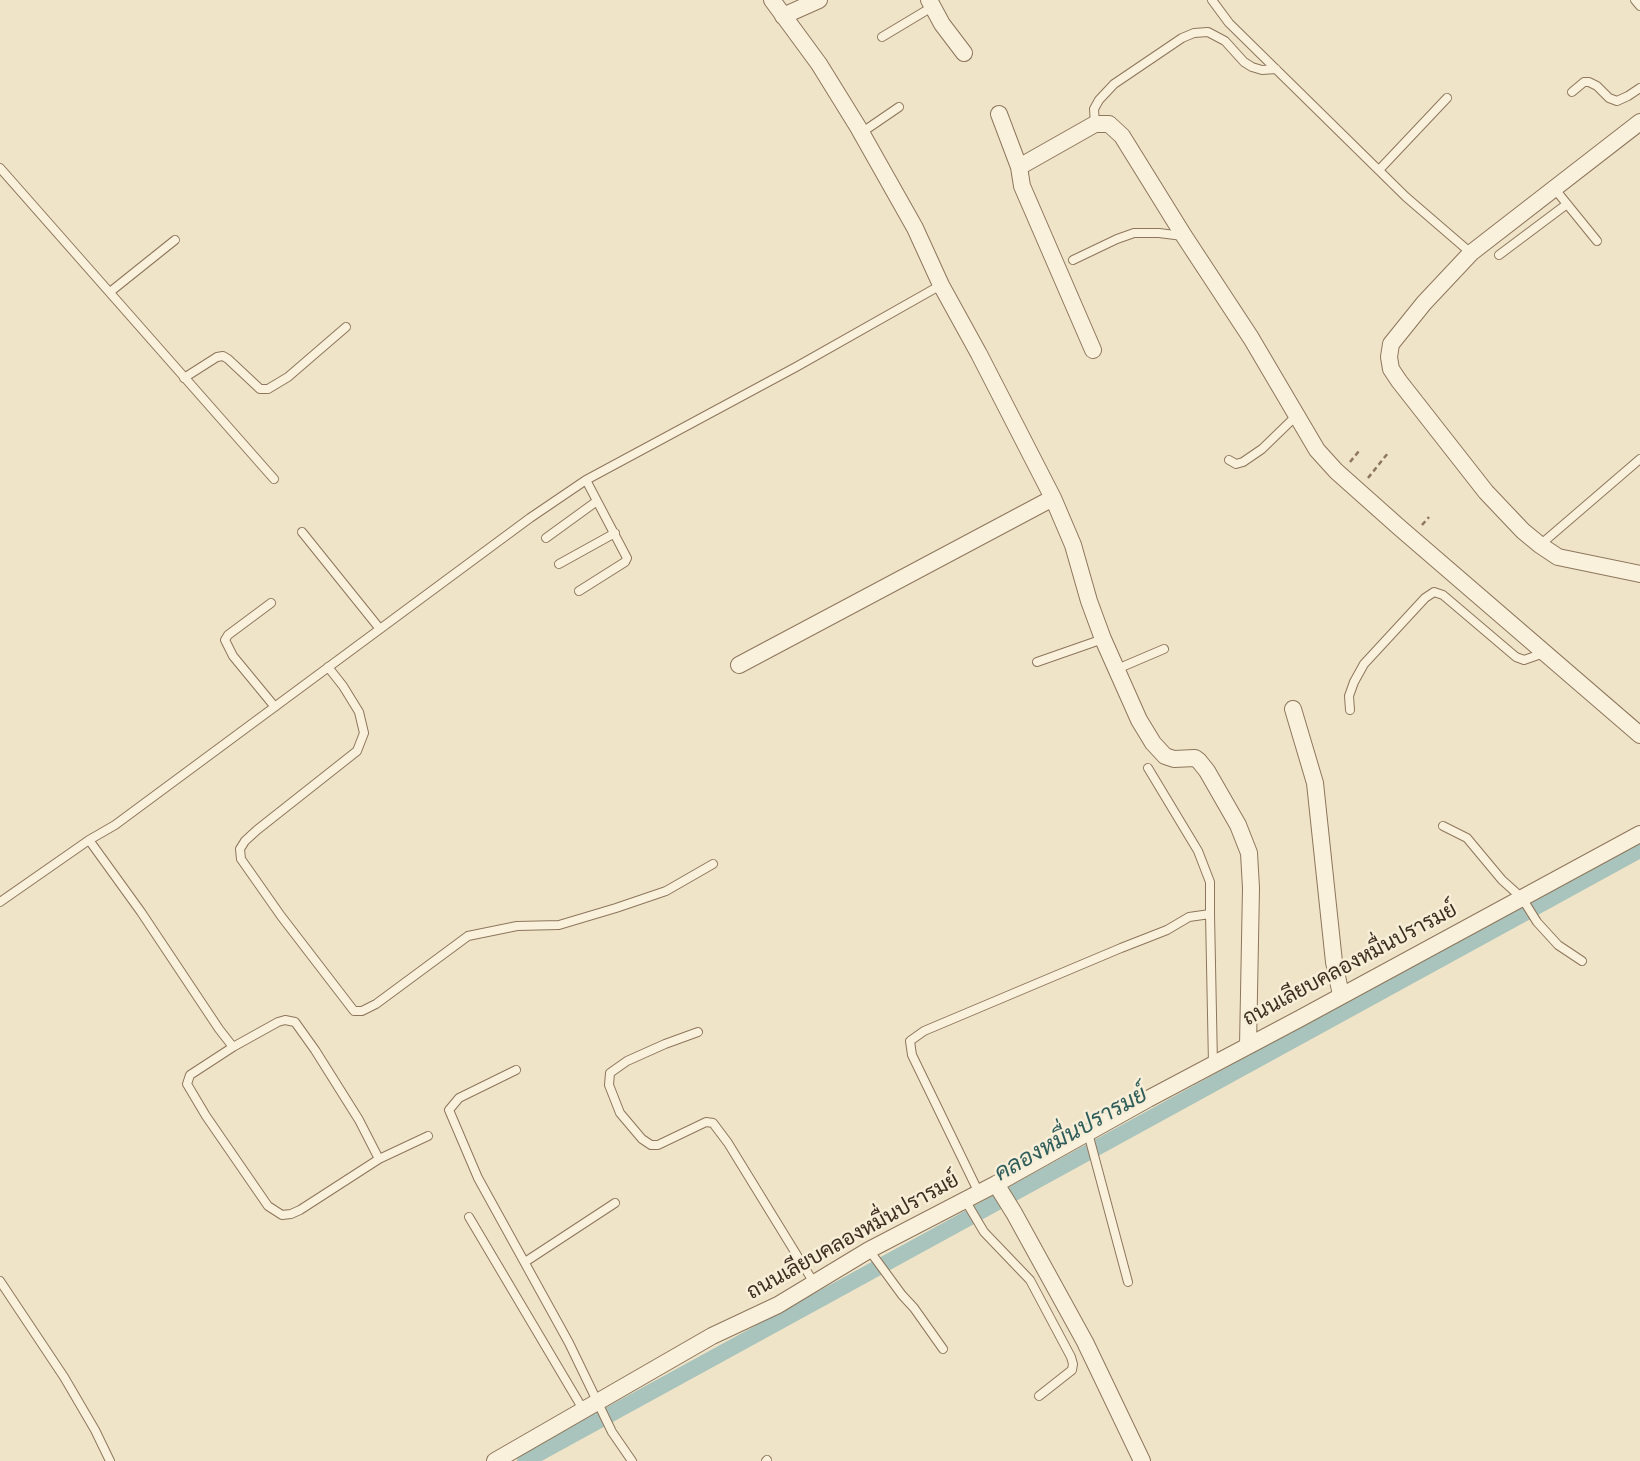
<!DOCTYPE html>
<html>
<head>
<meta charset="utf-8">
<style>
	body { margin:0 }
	canvas { display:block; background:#f0e4c8 }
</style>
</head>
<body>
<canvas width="1640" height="1461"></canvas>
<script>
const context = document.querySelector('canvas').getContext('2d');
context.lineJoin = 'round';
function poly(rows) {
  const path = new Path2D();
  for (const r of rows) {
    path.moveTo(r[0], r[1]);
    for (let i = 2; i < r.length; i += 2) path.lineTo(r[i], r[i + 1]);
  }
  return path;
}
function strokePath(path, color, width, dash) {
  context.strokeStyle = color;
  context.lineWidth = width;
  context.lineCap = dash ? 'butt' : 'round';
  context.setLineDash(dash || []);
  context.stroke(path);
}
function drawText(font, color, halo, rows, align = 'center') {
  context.font = font + ' Spectral,Sarabun,serif';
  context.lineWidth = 5;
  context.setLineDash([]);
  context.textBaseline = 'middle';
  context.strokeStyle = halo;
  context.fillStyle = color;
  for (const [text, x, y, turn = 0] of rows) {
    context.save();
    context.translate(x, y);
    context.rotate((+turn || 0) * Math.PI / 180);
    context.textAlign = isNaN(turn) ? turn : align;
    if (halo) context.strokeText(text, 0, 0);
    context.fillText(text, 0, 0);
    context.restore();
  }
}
strokePath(poly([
	[525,1461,1640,850]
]), '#a9c4bc', 16);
const service = poly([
	[1212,0,1229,23,1406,197,1471,253],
	[1635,0,1640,6],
	[882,37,932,7],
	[1572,92,1584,82,1589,82,1597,86,1609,98,1617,101,1628,96,1640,88],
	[1095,124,1094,109,1099,100,1114,84,1182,38,1194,33,1208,32,1225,41,1244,62,1252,67,1262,70,1276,69],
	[861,133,899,107],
	[0,168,274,479],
	[1379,170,1447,98],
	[1554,188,1597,241],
	[1499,255,1567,204],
	[1073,260,1117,239,1134,233,1159,233,1183,236],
	[110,292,175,240],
	[184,378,217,357,223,356,228,359,260,389,268,389,288,377,346,327],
	[1229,460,1236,464,1243,462,1262,449,1296,416],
	[302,532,380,629],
	[546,538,597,501],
	[1540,545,1640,459],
	[559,564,615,533],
	[579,591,625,562,627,558,586,480],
	[271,603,228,635,225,640,233,656,275,707],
	[1037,662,1103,639],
	[328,667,343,686,359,712,364,733,357,751,257,830,245,841,240,849,241,859,281,916,354,1011,362,1011,376,1004,468,936,517,926,559,925,616,908,666,891,713,864],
	[1117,669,1164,649],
	[1350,710,1349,696,1354,682,1364,664,1425,598,1434,592,1443,595,1516,657,1524,660,1544,653],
	[1148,768,1198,851,1210,882,1210,914],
	[1443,826,1467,838,1502,880,1522,898,1537,922,1558,945,1582,961],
	[89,840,141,912,219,1029,233,1047,190,1075,187,1084,206,1116,268,1206,282,1215,291,1214,300,1210,379,1159,428,1136],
	[0,902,89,840,115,825,530,518,586,480,796,367,941,285],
	[698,1032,665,1044,627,1061,610,1073,609,1085,620,1113,642,1139,651,1145,658,1145,706,1122,713,1123,728,1143,814,1283],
	[233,1047,278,1022,285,1020,295,1022,315,1050,359,1120,379,1159],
	[516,1070,459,1098,449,1110,478,1178,569,1343,612,1432,632,1461],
	[1088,1133,1128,1282],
	[979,1193,912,1055,910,1041,924,1031,1121,948,1167,930,1189,917,1210,914,1213,1065],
	[965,1200,984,1232,1030,1280,1071,1357,1073,1364,1072,1370,1039,1396],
	[469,1217,584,1411],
	[869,1250,902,1295,914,1308,943,1349],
	[525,1262,615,1203],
	[0,1281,64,1377,95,1430,110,1461],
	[766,1461,767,1460]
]);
const minor = poly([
	[772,0,819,64,858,127,915,228,941,285,979,354,1053,498,1073,545,1089,601,1103,639,1139,720,1153,743,1165,756,1174,759,1195,758,1199,761,1207,771,1238,825,1249,853,1251,888,1248,1046],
	[929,0,942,24,964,53],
	[783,16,819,0],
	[999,114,1019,167,1022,186,1093,350],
	[1640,122,1471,253,1424,303,1391,344,1389,357,1391,369,1399,381,1486,492,1523,531,1540,545,1558,557,1640,574],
	[1019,167,1095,124,1109,124,1122,136,1184,236,1251,338,1317,450,1336,471,1400,528,1640,735],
	[739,665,1053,498],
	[1293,709,1315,783,1334,962,1341,995],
	[996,1184,1014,1213,1085,1342,1142,1461],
	[495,1461,712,1336,778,1305,869,1250,996,1184,1148,1099,1299,1019,1640,834]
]);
strokePath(service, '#8d765c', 10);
strokePath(minor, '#8d765c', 18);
strokePath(poly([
	[1350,462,1359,451],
	[1368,478,1388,453],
	[1422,525,1429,517]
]), '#8d765c', 2.5, [5, 3.5]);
strokePath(service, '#faf1dc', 8);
strokePath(minor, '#faf1dc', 16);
drawText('21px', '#3d2e20', '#f7eed8', [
	["ถนนเลียบคลองหมื่นปรารมย์",1351,966,-28],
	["ถนนเลียบคลองหมื่นปรารมย์",854,1238,-29]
]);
drawText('italic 23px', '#2f5d5a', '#f7eed8', [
	["คลองหมื่นปรารมย์",1072,1136,-29]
]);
</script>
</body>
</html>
